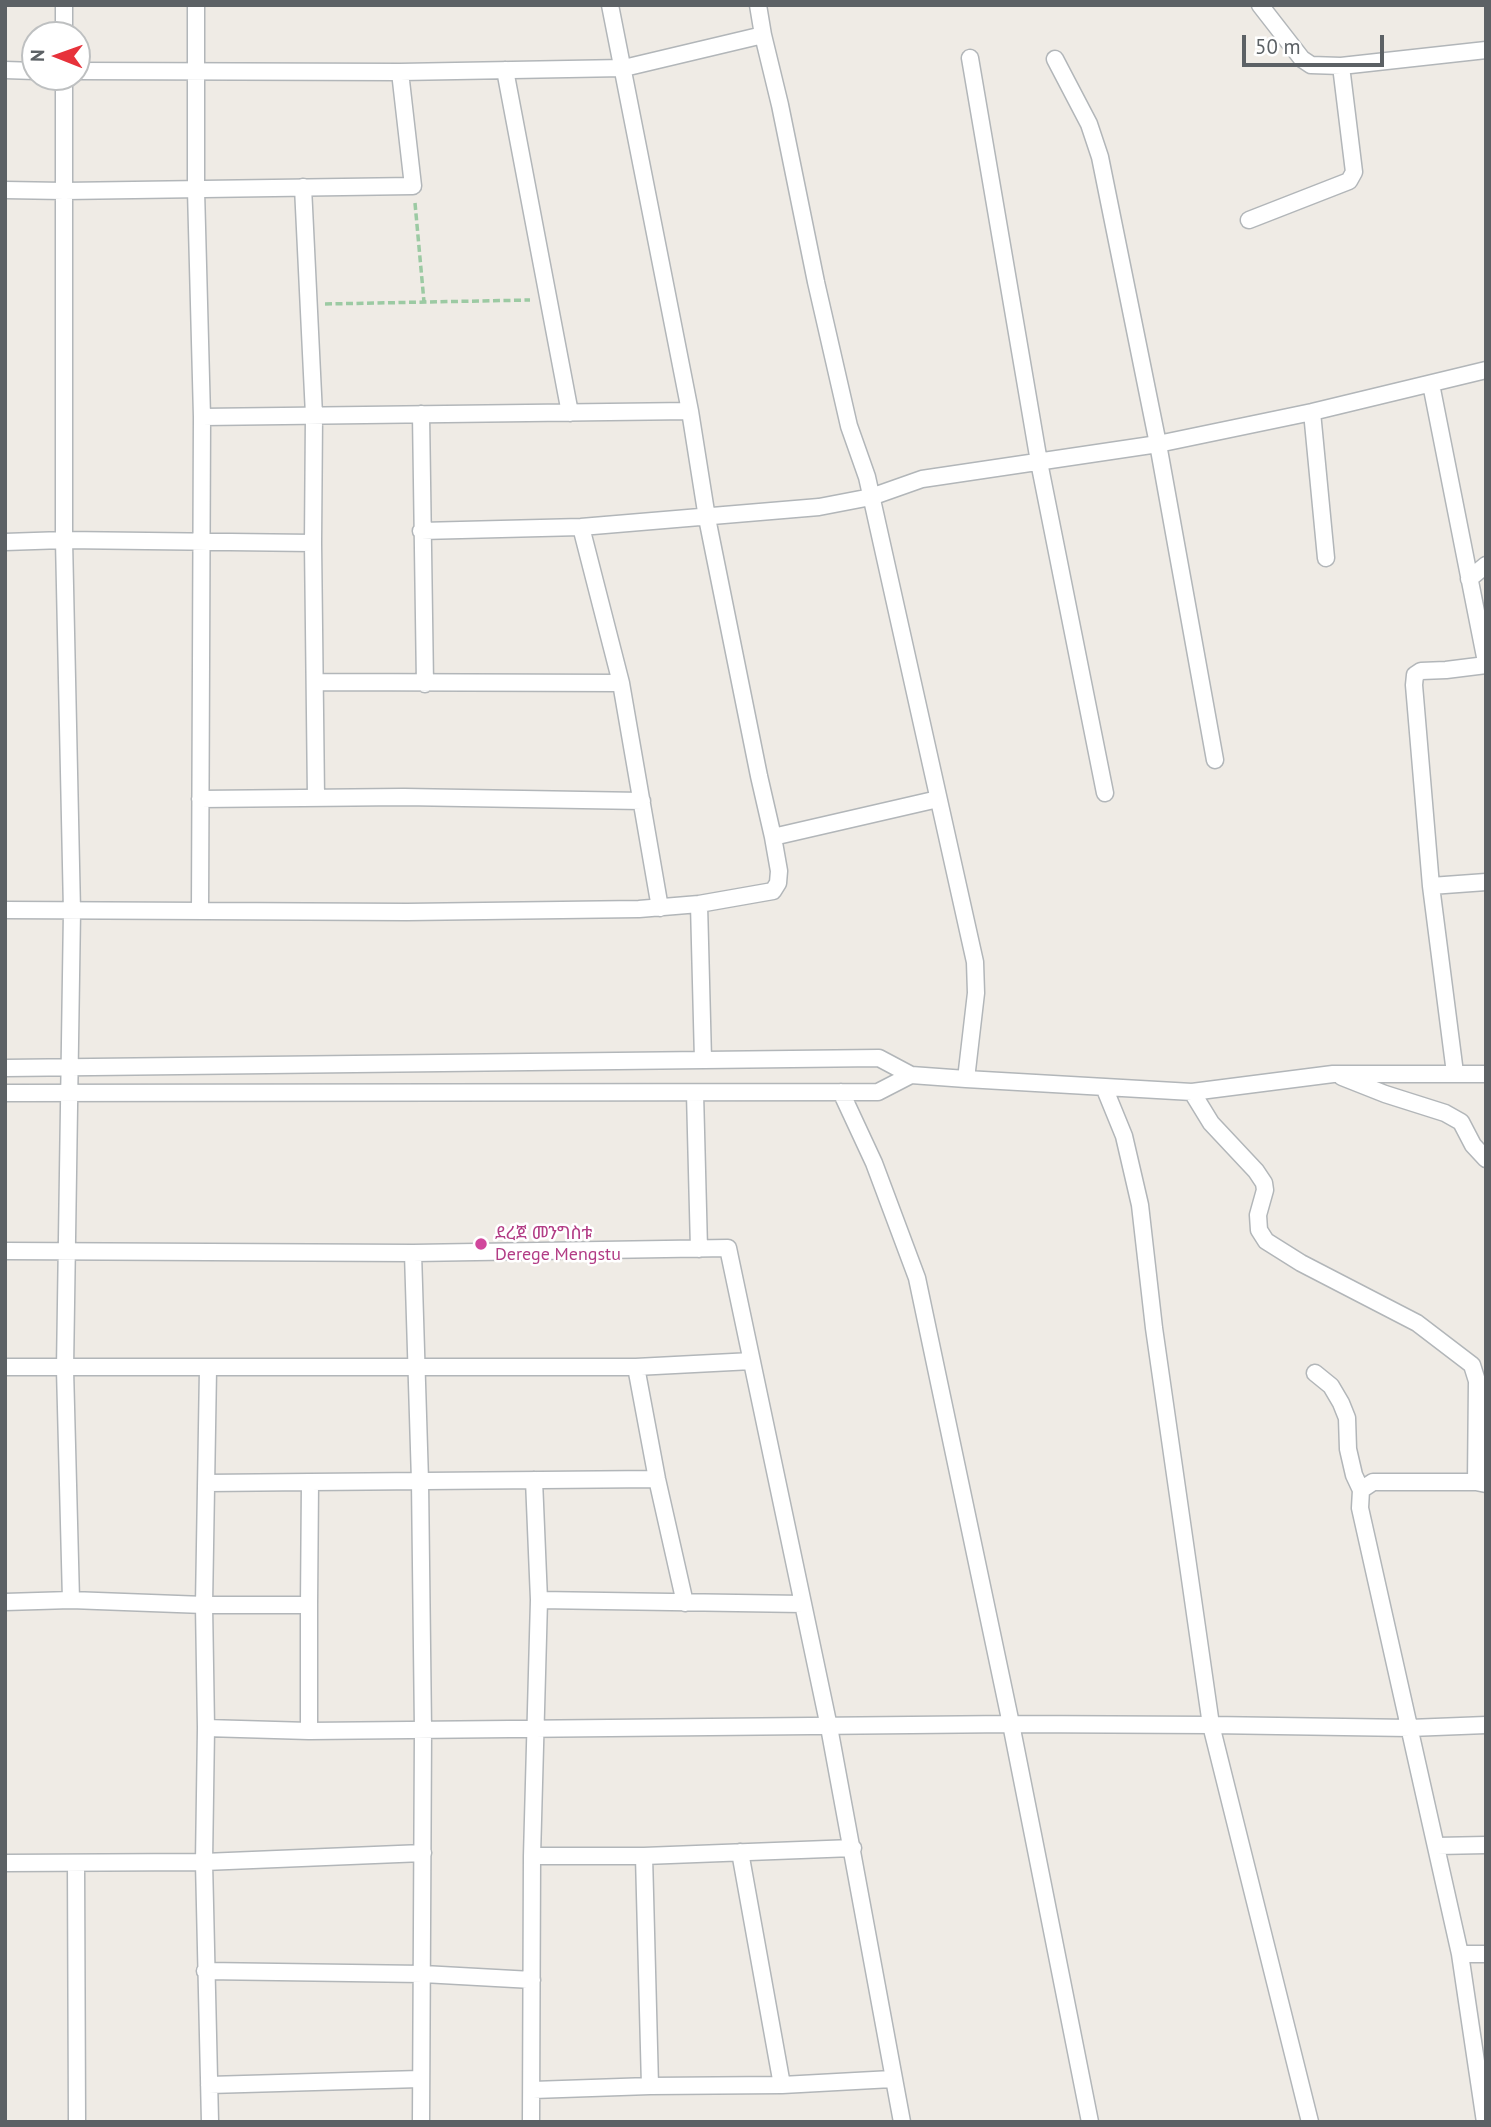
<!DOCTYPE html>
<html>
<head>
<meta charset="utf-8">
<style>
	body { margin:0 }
	#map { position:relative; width:1491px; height:2127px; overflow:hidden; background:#efebe5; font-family:"PT Sans",sans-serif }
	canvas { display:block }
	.frame { position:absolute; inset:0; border:7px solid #5c6165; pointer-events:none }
	.north { position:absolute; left:21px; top:21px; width:70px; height:70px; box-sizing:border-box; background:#fff; border:2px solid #bec0c1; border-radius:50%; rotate:271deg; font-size:19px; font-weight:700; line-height:28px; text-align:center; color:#5c6165 }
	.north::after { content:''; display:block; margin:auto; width:24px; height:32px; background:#e7323b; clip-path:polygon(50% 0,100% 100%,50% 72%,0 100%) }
	.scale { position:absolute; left:1242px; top:35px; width:142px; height:32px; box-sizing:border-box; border:4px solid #5c6165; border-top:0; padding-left:9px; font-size:21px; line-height:24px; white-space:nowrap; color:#5c6165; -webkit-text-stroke:5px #fff; paint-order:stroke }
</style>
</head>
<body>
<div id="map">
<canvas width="1491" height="2127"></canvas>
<div class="frame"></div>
<div class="north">N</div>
<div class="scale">50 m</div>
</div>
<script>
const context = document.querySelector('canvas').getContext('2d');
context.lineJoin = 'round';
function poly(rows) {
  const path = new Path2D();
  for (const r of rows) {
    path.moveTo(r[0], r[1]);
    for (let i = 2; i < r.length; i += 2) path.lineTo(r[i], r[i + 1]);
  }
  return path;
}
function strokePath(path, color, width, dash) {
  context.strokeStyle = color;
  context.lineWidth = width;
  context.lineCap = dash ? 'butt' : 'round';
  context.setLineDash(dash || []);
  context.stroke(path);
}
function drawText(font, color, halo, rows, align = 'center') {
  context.font = font + ' "PT Sans","Noto Sans Ethiopic",sans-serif';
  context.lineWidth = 5;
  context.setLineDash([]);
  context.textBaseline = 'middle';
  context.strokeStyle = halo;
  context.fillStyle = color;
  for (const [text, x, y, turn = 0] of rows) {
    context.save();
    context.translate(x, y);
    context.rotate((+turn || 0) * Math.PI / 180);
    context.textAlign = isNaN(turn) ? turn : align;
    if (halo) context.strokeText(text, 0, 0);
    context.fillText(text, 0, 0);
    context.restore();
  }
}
const minor = poly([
	[196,5,196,190,202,417,200,911],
	[610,5,690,411,707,518,759,776,773,837,938,799],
	[758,5,763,35],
	[1260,5,1302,59,1311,65,1341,66,1486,50],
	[64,35,64,5],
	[970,58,1039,462,1105,793],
	[1055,59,1089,124,1100,157,1158,444,1215,760],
	[5,70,35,71],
	[505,70,570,413],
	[64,77,64,540,72,911,65,1369,71,1600],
	[303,187,314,415,313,543,316,798],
	[5,190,64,191,413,186,400,72],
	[1249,220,1349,181,1354,172,1341,66],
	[1431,384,1486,662],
	[1312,412,1326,558],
	[421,414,425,684],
	[202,417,690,411],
	[581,527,621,683,660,908],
	[421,531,581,527,819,507,871,497,922,479,1158,444,1312,412,1486,370],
	[5,542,64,540,313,543],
	[1469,579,1486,565],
	[315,682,621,683],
	[200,799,404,797,642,801],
	[1431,886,1486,882],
	[699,904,703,1060],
	[5,910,407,912,639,909,699,904,773,891,778,883,779,871,773,837],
	[5,1068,879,1058,911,1075,966,1079,976,993,975,962,867,477,849,426,816,282,780,105,763,35,624,68,400,72,77,71],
	[1455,1073,1431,886,1414,685,1415,675,1421,671,1446,670,1486,665],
	[1342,1077,1385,1094,1445,1113,1461,1122,1473,1145,1486,1159],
	[966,1079,1192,1092,1211,1123,1256,1171,1264,1183,1265,1190,1258,1215,1259,1230,1266,1241,1301,1263,1417,1323,1472,1365,1477,1381,1476,1482],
	[1104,1087,1124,1136,1140,1205,1154,1328,1211,1725,1310,2122],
	[841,1092,874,1163,917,1278,1011,1724,1090,2122],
	[1192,1092,1333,1074,1486,1074],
	[5,1093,878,1092,911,1075],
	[695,1093,699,1249],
	[5,1251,413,1253,728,1248,829,1727,902,2122],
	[413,1253,420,1481,423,1730,421,2122],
	[5,1367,636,1367,752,1361],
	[636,1367,657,1479,685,1603],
	[208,1369,204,1605,309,1605,310,1482,657,1479],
	[1315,1373,1331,1386,1341,1403,1347,1418,1348,1449,1354,1475,1361,1490],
	[534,1480,539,1600],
	[206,1483,310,1482],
	[5,1602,71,1600,204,1605,206,1728,204,1862,5,1863],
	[206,1728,309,1731,1011,1724,1211,1725,1410,1728,1486,1725],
	[309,1731,309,1605],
	[1437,1846,1486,1845],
	[740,1852,782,2085],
	[532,1856,644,1856,853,1848],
	[644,1856,650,2086,782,2085,892,2079],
	[76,1863,77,2122],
	[1460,1954,1486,1954],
	[205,1971,423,1974,532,1980],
	[209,2085,420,2079],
	[533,2090,650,2086],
	[210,2122,204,1862,423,1853],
	[531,2122,532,1856,539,1600,803,1604],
	[1485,2122,1460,1954,1360,1508,1361,1490,1373,1482,1476,1482,1486,1484]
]);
strokePath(minor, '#b2b6b9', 19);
strokePath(poly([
	[415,203,424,302],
	[325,304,530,300]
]), '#9ccaa3', 3.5, [7, 3.5]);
strokePath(minor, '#fff', 16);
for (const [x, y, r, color] of [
	[481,1244,7,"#d1479c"]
]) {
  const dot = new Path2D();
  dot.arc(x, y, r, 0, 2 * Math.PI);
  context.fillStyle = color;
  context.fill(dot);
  strokePath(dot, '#fff', 2.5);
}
drawText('18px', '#b23c85', '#fff', [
	["ደረጀ መንግስቱ",495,1234],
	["Derege Mengstu",495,1255]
], 'left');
</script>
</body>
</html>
